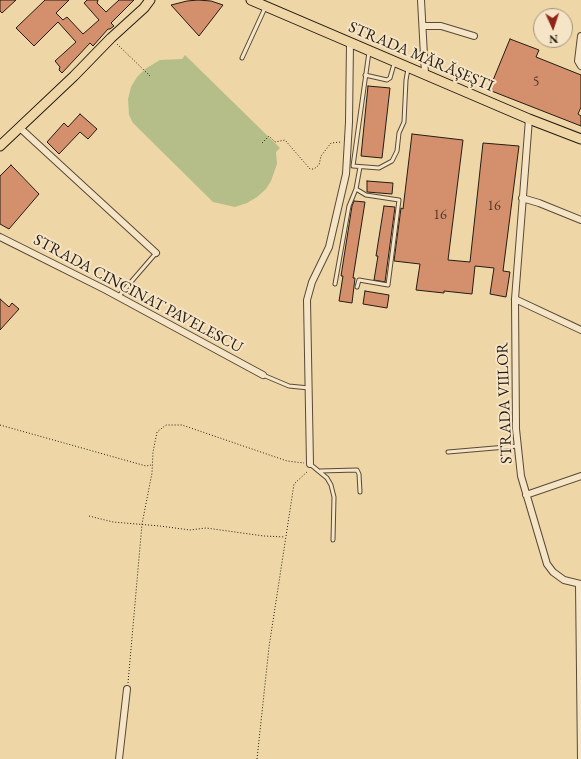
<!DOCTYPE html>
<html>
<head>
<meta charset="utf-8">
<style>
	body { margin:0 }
	#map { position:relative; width:581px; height:759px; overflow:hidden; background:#efd6a6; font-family:"EB Garamond",serif }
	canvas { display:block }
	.north { position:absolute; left:533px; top:8px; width:40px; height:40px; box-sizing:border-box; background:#f5e4c5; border:1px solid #a1947e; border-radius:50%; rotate:177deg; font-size:11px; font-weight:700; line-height:16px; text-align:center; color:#241c13 }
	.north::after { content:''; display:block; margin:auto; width:14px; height:18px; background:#8f2418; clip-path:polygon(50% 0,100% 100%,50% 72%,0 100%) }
</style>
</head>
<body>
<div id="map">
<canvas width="581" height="759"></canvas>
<div class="north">N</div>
</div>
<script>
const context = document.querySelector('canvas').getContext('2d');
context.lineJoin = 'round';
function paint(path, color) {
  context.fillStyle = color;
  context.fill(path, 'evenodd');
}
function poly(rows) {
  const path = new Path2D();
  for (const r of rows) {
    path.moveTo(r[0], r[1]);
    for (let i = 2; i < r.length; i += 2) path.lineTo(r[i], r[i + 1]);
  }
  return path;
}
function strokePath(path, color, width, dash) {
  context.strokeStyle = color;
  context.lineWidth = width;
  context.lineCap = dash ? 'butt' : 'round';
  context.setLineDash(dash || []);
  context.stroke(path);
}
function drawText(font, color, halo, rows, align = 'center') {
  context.font = font + ' "EB Garamond",serif';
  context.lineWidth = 4;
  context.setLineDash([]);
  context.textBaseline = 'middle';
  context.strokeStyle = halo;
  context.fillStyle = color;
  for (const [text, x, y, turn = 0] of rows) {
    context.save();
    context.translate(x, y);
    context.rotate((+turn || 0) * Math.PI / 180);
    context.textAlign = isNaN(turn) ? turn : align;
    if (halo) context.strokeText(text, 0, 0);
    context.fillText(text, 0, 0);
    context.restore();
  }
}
paint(poly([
	[185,55,280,148,276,152,277,164,271,181,266,189,257,197,247,203,235,207,213,202,133,123,129,115,128,99,131,87,137,77,145,69,160,60,182,59]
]), '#b5be89');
const building = poly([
	[0,0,16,0,2,13,0,11,0,0],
	[45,0,69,0,56,13,63,20,67,17,83,34,99,20,84,3,87,0,98,0,97,3,106,12,119,0,134,0,111,23,114,26,110,29,108,29,93,46,90,43,62,73,59,70,60,67,55,61,76,42,58,22,34,46,16,28,45,0],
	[198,0,211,1,223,5,199,36,171,5,187,1,198,0],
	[510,39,539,50,536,57,581,75,581,107,578,114,581,116,581,126,489,90,510,39],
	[368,86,390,88,382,158,361,156,368,86],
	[80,114,97,129,88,139,80,132,59,154,47,142,64,123,68,127,80,114],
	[412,134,463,140,448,260,470,262,483,143,519,146,503,271,510,272,506,297,490,294,494,268,475,266,472,294,444,291,444,293,416,290,420,264,394,261,401,208,403,209,412,134],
	[11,165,39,194,9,229,0,224,0,176,11,165],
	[367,181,393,183,392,194,367,192,367,181],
	[354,201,365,202,353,278,355,278,352,303,339,301,343,276,341,276,352,206,354,201],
	[384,206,395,207,385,282,374,280,378,256,376,256,384,206],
	[365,291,389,295,387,308,363,304,365,291],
	[0,299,9,307,12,303,19,309,0,330,0,299]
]);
paint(building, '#d48f6c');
strokePath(building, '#241c13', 1);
const lane = poly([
	[369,52,353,166,379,168,392,161,397,151,399,133,404,122,406,80,408,69],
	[242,58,265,8],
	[365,75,387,80,390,78,394,64],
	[356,189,366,195,399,200,388,285,359,280,357,287],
	[335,284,349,206,356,189,360,167],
	[118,297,156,253],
	[263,375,289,386,309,388],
	[448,452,518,446],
	[310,464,327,478,331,485,334,497,333,540],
	[320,471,357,470,359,474,360,492]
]);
const street = poly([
	[421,0,425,74],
	[424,26,441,26,474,36],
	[581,36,578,61,581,66],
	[529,119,515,299,516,429,521,476,547,564,553,572,564,580,581,584],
	[20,128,156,253],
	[522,198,539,203,581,220],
	[0,237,106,290,263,375],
	[515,299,581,330],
	[310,464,307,300,312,282,329,247,346,174,349,122,350,43],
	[526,495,581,476],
	[579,584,581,759],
	[119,759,127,689]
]);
const primary = poly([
	[251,0,529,119,581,139],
	[0,146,74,76,111,38,144,8,150,0]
]);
strokePath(lane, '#574a38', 5);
strokePath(street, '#574a38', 8);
strokePath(primary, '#241c13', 11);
strokePath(poly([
	[117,44,150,76],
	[262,143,269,136,275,142,285,140,310,169,314,169,319,165,321,156,331,143,341,142],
	[0,425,146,466,151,465],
	[89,516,113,522,160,526,190,530,206,528,264,536,285,537],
	[128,683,142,524,152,473,153,452,157,432,166,425,182,425,287,461,304,463],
	[257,759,269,647,294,484,308,471]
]), '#241c13', 1, [1, 2]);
strokePath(lane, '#f5e4c5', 3);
strokePath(street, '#f5e4c5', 6);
strokePath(primary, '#efd6a6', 9);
drawText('14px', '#503929', null, [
	["5",536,82],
	["16",494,206],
	["16",440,215]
]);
drawText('16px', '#241c13', '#f5e4c5', [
	["STRADA MĂRĂȘEȘTI",421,57,23],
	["STRADA CINCINAT PAVELESCU",138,294,28],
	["STRADA VIILOR",505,403,-92]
]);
</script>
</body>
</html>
